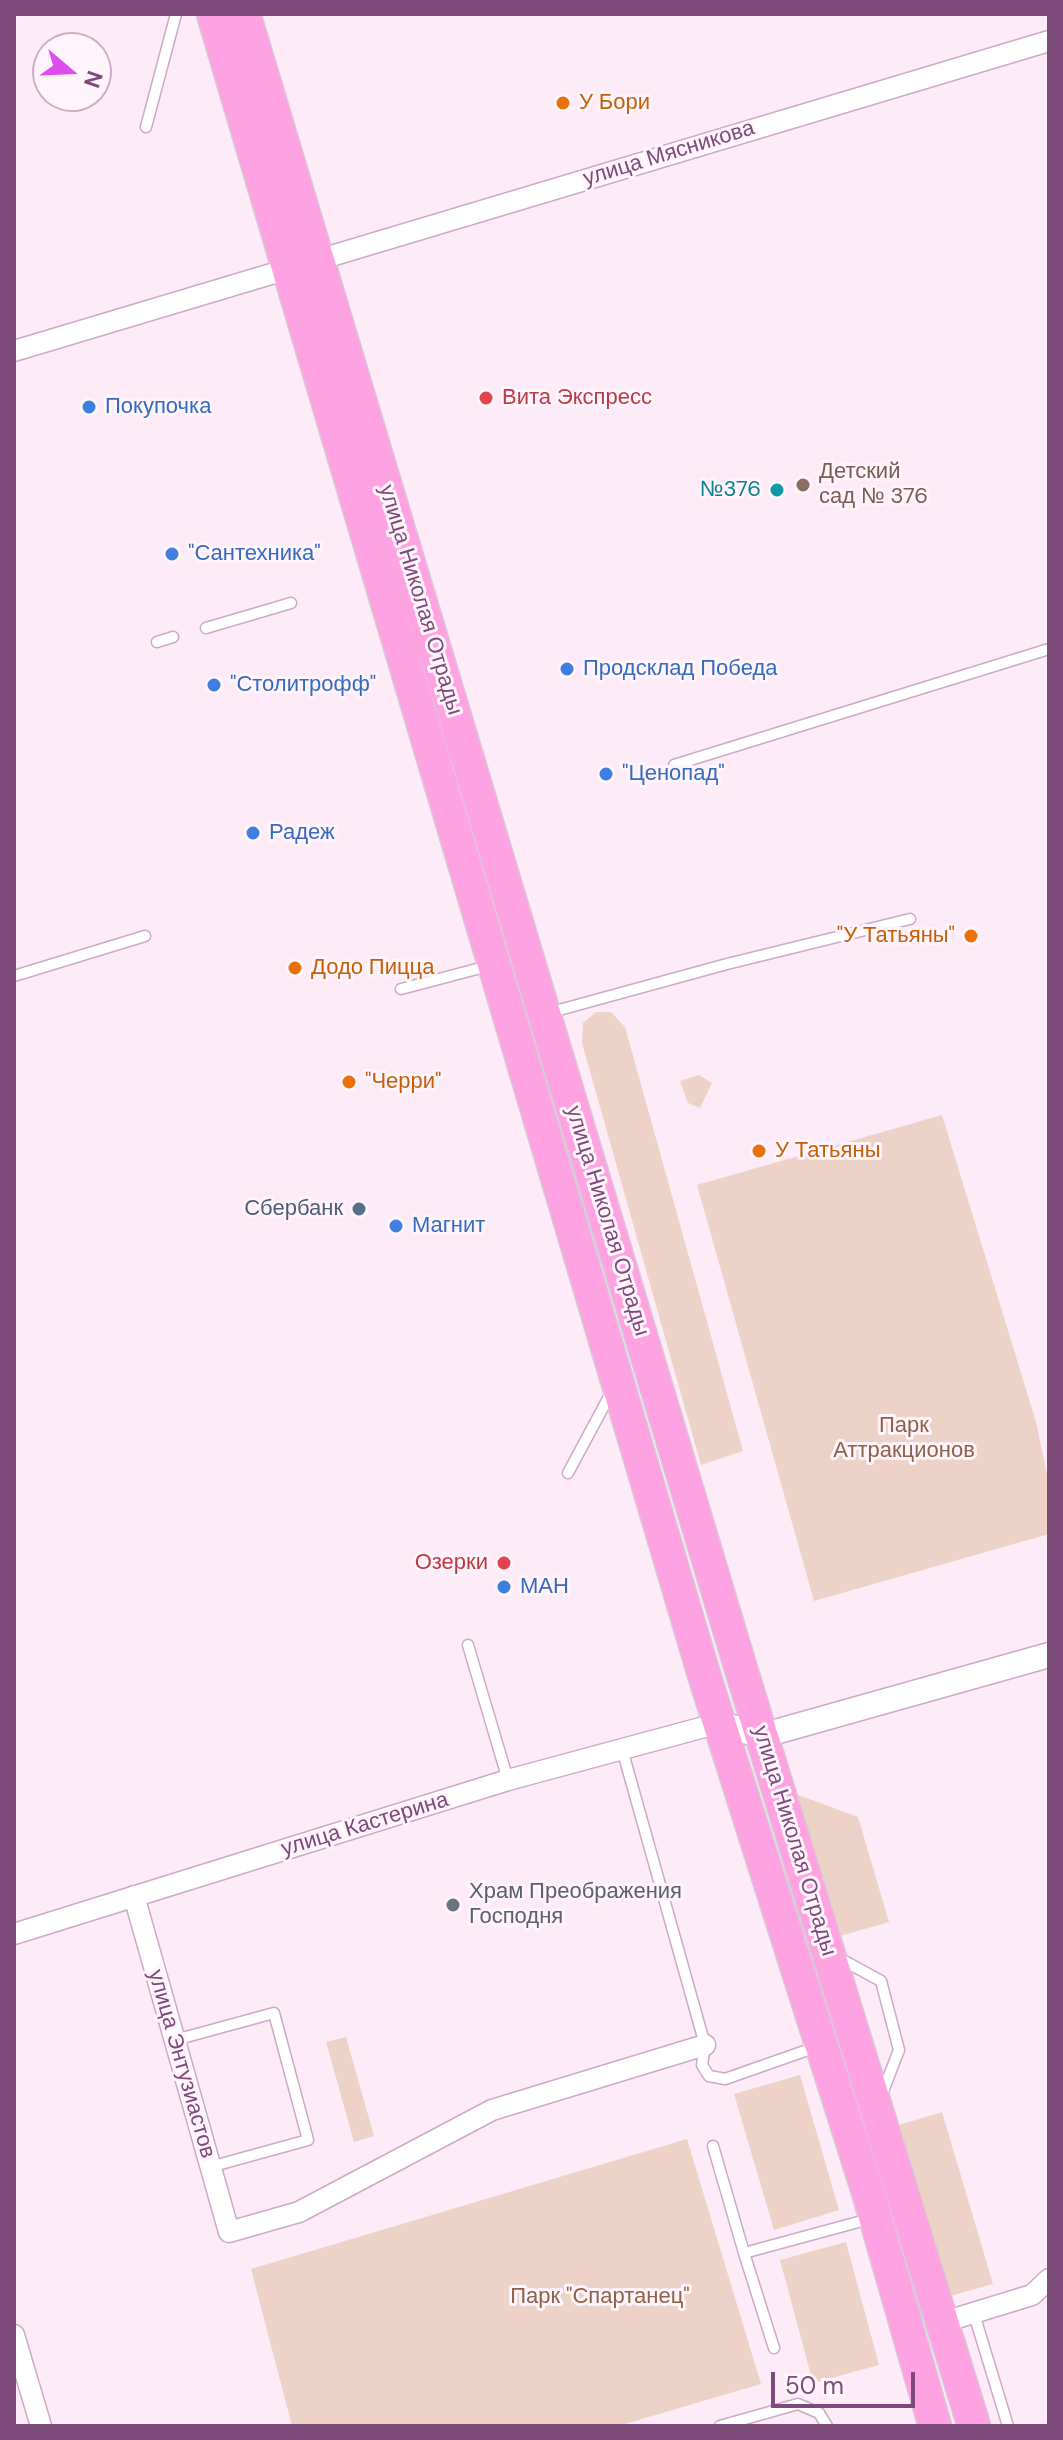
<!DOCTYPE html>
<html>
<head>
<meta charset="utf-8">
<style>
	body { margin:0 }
	#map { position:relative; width:1063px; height:2440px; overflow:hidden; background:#feebf8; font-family:"DM Sans",sans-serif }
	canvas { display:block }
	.frame { position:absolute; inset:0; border:16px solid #7c4b7a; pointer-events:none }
	.north { position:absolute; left:32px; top:32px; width:80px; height:80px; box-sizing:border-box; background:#fff3fc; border:2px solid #cbb0c8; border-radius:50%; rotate:109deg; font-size:22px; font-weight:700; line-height:32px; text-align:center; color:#7c4b7a }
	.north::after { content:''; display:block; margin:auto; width:28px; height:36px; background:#dd4cec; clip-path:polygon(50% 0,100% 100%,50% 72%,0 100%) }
	.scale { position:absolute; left:771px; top:2372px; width:144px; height:36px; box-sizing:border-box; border:4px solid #7c4b7a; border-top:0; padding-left:10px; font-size:24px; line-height:28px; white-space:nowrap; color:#7c4b7a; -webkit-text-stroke:6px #fff3fc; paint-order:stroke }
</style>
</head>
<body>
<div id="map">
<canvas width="1063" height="2440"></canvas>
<div class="frame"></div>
<div class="north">N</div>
<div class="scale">50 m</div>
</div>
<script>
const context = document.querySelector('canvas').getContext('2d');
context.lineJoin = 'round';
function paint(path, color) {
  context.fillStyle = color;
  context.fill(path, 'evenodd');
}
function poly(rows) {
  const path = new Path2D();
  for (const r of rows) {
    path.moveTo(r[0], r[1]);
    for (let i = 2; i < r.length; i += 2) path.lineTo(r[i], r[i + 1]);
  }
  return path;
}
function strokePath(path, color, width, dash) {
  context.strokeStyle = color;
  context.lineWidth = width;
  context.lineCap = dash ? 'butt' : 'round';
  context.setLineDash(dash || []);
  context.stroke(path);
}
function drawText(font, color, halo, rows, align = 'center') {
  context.font = font + ' "DM Sans",sans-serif';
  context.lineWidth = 6;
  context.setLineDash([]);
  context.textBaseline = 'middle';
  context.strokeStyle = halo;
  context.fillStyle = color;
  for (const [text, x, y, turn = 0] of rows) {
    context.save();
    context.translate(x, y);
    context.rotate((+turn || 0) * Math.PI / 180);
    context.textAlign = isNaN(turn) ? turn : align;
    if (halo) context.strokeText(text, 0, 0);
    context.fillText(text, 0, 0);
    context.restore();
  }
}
paint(poly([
	[596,1012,611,1012,625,1027,743,1451,701,1465,582,1043,583,1023],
	[699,1075,712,1083,700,1108,688,1103,680,1081],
	[942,1115,1036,1422,1049,1484,1049,1534,814,1601,697,1185],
	[793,1793,858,1817,889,1922,837,1937],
	[346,2037,374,2136,354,2142,326,2042],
	[800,2075,839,2210,774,2230,734,2094],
	[942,2112,993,2284,947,2297,896,2126],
	[687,2139,761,2384,618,2426,292,2426,251,2269],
	[846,2242,879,2365,813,2383,780,2260]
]), '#edd2c8');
const service = poly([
	[146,127,176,14],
	[206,628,291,603],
	[157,642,173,637],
	[674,765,1049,649],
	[14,976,145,936],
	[401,989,492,965],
	[548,1013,727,964,910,919],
	[568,1473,612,1391],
	[468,1645,508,1780],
	[622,1749,705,2045,702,2065,709,2076,725,2079,819,2046],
	[837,1957,881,1981,899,2050,882,2094],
	[175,2040,274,2013,308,2140,210,2167],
	[713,2146,744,2253],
	[974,2314,1008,2426],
	[774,2348,744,2253,873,2218],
	[720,2426,798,2404,819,2413,827,2426]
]);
const minor = poly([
	[14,351,1049,41],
	[134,1896,229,2232,299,2212,492,2110,705,2045],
	[14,1934,508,1780,719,1723],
	[944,2322,1032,2295,1049,2279],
	[14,2335,41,2426]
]);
const tertiary = poly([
	[719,1723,761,1736,1049,1655]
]);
const primary = poly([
	[213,14,705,1678,868,2192,935,2426],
	[244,14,741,1669,974,2426]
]);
strokePath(service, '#cdaac9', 13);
strokePath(minor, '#cdaac9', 23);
strokePath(tertiary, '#cdaac9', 27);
strokePath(primary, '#d8c9d7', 35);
strokePath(service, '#fff', 10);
strokePath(minor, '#fff', 20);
strokePath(tertiary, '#fff', 24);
strokePath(primary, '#fea2e1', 32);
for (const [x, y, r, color] of [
	[563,103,8,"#e8710a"],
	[486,398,8,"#e0444e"],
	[89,407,8,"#3f7fe0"],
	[803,485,8,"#8d6e63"],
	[777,490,8,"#0f9aa8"],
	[172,554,8,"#3f7fe0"],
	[567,669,8,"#3f7fe0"],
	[214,685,8,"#3f7fe0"],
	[606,774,8,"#3f7fe0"],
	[253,833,8,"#3f7fe0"],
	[971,936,8,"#e8710a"],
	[295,968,8,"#e8710a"],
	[349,1082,8,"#e8710a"],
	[759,1151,8,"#e8710a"],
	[359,1209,8,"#5c6f8a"],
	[396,1226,8,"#3f7fe0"],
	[504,1563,8,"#e0444e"],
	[504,1587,8,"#3f7fe0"],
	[453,1905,8,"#6b7280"]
]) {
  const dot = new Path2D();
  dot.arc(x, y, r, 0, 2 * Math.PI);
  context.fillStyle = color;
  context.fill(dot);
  strokePath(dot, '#fff3fc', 3);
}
drawText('22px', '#c56008', '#fff3fc', [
	["У Бори",579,103],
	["\"У Татьяны\"",955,936,"right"],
	["Додо Пицца",311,968],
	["\"Черри\"",365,1082],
	["У Татьяны",775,1151]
], 'left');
drawText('22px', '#7c4b7a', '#fff3fc', [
	["улица Мясникова",669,154,-17],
	["улица Николая Отрады",420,600,73],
	["улица Николая Отрады",607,1221,73],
	["улица Кастерина",365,1825,-17],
	["улица Николая Отрады",794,1841,73],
	["улица Энтузиастов",181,2064,74]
]);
drawText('22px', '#be3a42', '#fff3fc', [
	["Вита Экспресс",502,398],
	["Озерки",488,1563,"right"]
], 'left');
drawText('22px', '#366cbe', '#fff3fc', [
	["Покупочка",105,407],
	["\"Сантехника\"",188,554],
	["Продсклад Победа",583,669],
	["\"Столитрофф\"",230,685],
	["\"Ценопад\"",622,774],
	["Радеж",269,833],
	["Магнит",412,1226],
	["МАН",520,1587]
], 'left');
drawText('22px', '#785e54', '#fff3fc', [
	["Детский",819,472],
	["сад № 376",819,497]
], 'left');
drawText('22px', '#0d838f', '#fff3fc', [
	["№376",761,490]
], 'right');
drawText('22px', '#4e5e75', '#fff3fc', [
	["Сбербанк",343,1209]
], 'right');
drawText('22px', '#8e6348', '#fff3fc', [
	["Парк",904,1426],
	["Аттракционов",904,1451],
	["Парк \"Спартанец\"",600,2297]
]);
drawText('22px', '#5b616d', '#fff3fc', [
	["Храм Преображения",469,1892],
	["Господня",469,1917]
], 'left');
</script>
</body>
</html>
